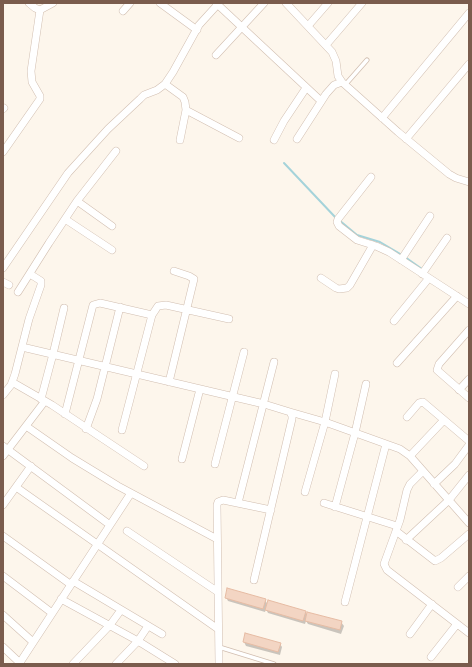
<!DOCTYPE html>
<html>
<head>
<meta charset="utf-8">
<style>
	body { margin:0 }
	#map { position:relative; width:472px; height:667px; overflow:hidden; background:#fdf6ec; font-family:Quicksand,sans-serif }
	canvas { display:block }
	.frame { position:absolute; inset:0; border:4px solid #7a5c4d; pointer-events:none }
</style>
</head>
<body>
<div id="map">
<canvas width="472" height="667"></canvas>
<div class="frame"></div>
</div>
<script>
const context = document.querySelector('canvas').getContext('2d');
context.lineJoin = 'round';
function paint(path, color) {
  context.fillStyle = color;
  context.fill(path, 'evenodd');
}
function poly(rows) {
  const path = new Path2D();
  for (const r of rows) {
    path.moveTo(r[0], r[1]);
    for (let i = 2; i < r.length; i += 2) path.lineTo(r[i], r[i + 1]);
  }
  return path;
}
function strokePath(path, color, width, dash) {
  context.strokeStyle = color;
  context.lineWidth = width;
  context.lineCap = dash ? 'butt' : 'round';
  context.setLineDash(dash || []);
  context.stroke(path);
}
paint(poly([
	[226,597,265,600,268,605,305,612,307,615,341,622,344,626,341,634,308,624,306,621,305,624,268,613,266,609,265,612,228,601],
	[244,642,280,644,282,647,280,655,246,646]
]), '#0003');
strokePath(poly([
	[284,163,336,218],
	[339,220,357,235,380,242,402,255],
	[405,257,422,269]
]), '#a5d3da', 2);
const building = poly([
	[227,588,266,599,263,609,225,598,227,588],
	[268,600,306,611,303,621,265,610,268,600],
	[307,612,342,621,340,630,305,621,307,612],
	[245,633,281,643,278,652,243,642,245,633]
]);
paint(building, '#f3d5c3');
strokePath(building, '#e6bba3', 1);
const lane = poly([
	[345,85,367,60],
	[219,647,274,664]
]);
const street = poly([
	[29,3,35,8,40,10,53,3],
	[160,3,197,30],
	[216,3,321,101],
	[286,3,332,52,336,61,338,76,342,82,398,132,449,174,456,178,469,182],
	[123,11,130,3],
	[308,26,328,3],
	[326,45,362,3],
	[216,55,264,3],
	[165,84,183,97,185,102,186,110,180,140],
	[3,109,4,108],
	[186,110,239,138],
	[382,118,469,13],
	[297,139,326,94,334,85,342,82],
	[406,139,469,64],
	[274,140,284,121,306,88],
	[3,152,40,99,40,96,32,82,31,71,40,10],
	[371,177,338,219,337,222,339,226,357,240,376,246,389,252,469,304],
	[77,201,112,226],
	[65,219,112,250],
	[401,260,430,216],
	[3,268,68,173,108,129,140,99,144,95,157,90,165,84,173,72,199,25,219,3],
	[422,274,447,238],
	[321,278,336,288,339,289,347,288,350,285,373,245],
	[3,282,9,285],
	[18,292,49,243,77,201,116,151],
	[394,321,429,278],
	[469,330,439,364,437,370,469,398],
	[22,347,264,404,290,412,292,416,292,419,254,580],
	[397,363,457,296],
	[12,382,52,405,144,466],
	[169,382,194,279,189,276,174,271],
	[459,390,469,379],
	[3,395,11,385,15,374,29,319,41,285,41,281,30,274],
	[41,399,53,354,64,308],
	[290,412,325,422,400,449,410,456,469,523],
	[65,414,93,305,100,303,152,315],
	[407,417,419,403,423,402,469,441],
	[26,426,72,458,118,486,217,539],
	[86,429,97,399,120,307],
	[122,430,152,315,158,306,166,305,229,319],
	[3,446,110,525],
	[3,456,45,401],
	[410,456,444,420],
	[182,459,200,389],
	[215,464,244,352],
	[423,471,410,484,407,490,400,520,384,564,387,570,469,633],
	[434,484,455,464,469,445],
	[16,487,218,629],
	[305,492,325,422,335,374],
	[238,503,274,362],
	[324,503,397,526],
	[3,505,31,466],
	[335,507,355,433,366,384],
	[127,531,218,592],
	[396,531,435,561,441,558,469,534],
	[3,536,70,584],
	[406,540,449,500,469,475],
	[3,576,52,613],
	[73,581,162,634],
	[458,587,469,576],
	[61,599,138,641,175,664],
	[345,602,386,444],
	[3,615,33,642],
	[410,634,432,604],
	[3,647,20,663],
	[431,657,457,624],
	[19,664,131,493],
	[73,664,110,625,121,610],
	[116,664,138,641,148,626],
	[219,664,217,505,218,502,223,500,271,510]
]);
strokePath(lane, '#d1beb0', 5);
strokePath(street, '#d1beb0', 8);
strokePath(lane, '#fff', 3.5);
strokePath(street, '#fff', 7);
</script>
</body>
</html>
